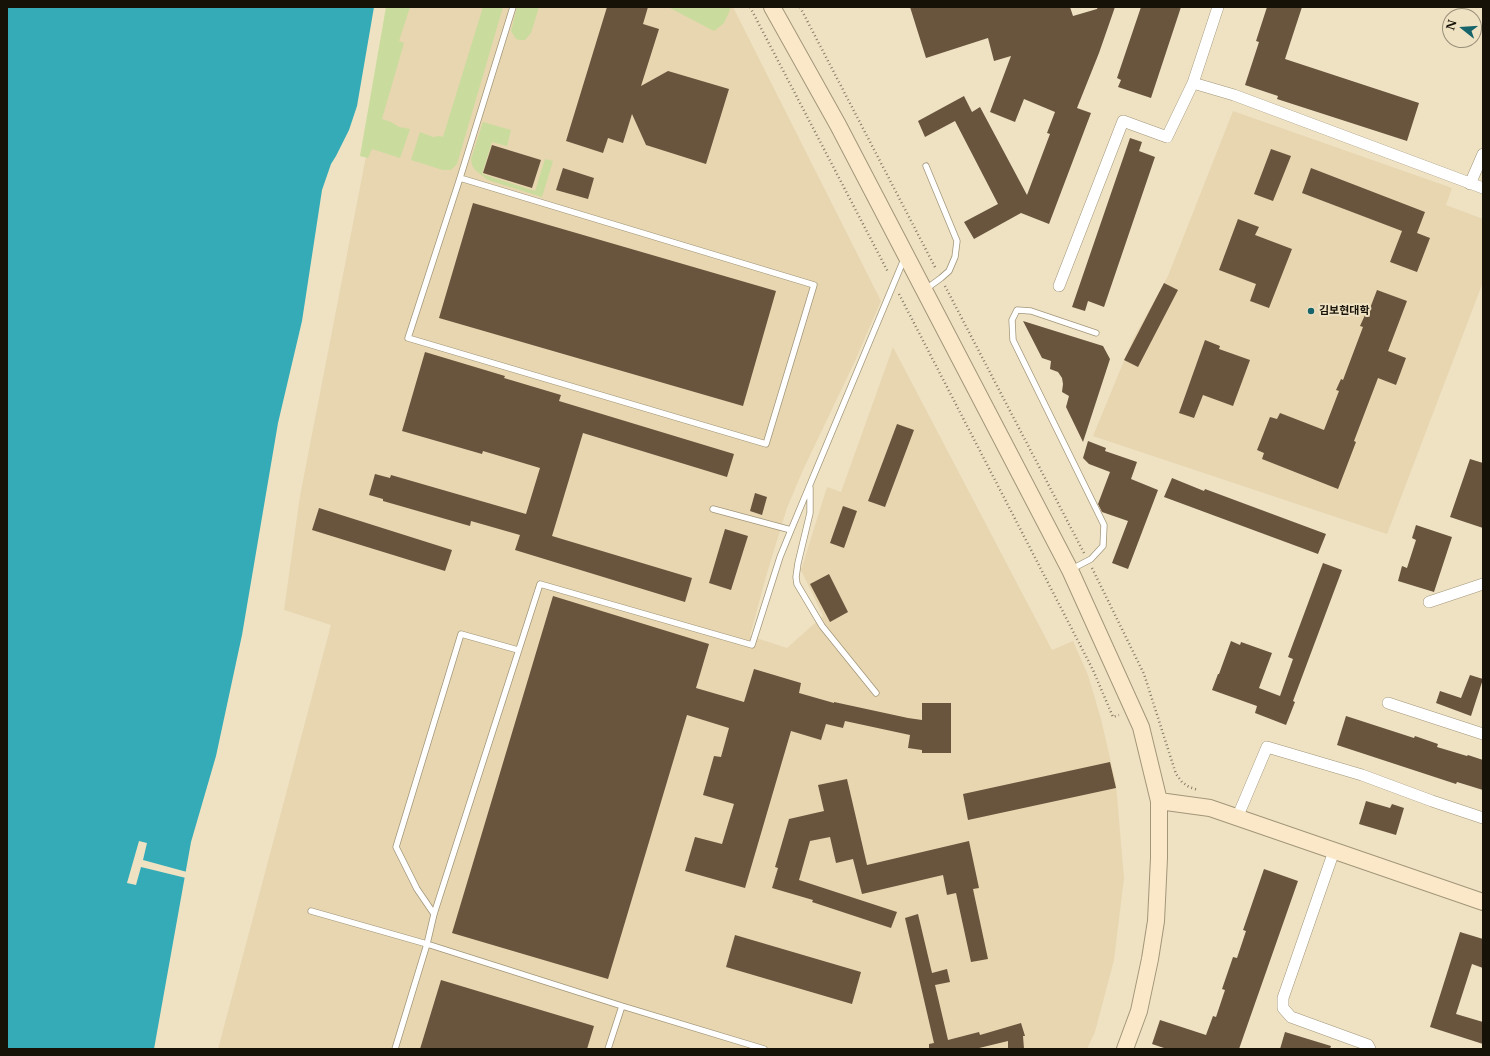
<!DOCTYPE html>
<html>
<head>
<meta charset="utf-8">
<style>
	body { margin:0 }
	#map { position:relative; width:1490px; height:1056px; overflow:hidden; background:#efe2c3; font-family:"Libre Baskerville",serif }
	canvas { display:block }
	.frame { position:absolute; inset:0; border:8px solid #171207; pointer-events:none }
	.north { position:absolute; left:1442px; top:8px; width:40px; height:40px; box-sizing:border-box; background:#efe2c3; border:1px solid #998f78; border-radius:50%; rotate:287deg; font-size:11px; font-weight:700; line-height:16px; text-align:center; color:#171207 }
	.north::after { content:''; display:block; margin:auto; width:14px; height:18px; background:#17656b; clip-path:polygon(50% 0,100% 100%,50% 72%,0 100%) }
</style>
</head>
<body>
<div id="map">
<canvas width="1490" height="1056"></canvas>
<div class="frame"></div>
<div class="north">N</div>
</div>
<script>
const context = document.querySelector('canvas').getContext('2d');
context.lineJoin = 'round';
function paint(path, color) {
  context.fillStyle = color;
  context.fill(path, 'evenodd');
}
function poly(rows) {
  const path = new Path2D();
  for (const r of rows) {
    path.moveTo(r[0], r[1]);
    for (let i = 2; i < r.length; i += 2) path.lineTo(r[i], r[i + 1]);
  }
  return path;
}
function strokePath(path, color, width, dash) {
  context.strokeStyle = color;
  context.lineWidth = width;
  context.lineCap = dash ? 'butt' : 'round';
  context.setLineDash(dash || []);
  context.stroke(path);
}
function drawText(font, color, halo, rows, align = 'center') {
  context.font = font + ' "Libre Baskerville","Noto Sans KR",serif';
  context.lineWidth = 4;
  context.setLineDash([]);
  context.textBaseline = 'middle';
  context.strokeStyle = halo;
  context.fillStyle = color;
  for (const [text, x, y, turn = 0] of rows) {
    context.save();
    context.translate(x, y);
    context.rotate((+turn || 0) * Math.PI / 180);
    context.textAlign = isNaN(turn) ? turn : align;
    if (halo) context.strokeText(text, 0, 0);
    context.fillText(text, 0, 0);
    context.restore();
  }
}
paint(poly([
	[395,7,733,7,881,301,855,361,803,470,787,508,767,573,750,636,787,648,823,616,801,570,827,487,841,492,893,347,1052,650,1073,641,1088,675,1101,719,1116,784,1124,878,1114,960,1095,1032,1087,1049,218,1049,331,625,284,610,300,496],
	[1233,111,1452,188,1446,205,1483,219,1483,282,1387,534,1093,436,1133,339,1168,276]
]), '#e7d6b0');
paint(poly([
	[386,7,410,7,399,41,404,43,382,119,391,122,399,127,410,129,400,158,372,149,368,158,360,156],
	[483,7,503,7,457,164,451,170,443,170,411,160,420,132,433,137,440,136,443,137],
	[517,7,539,7,531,33,525,40,520,40,516,39,511,31],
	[668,7,730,7,730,10,724,23,714,31],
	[483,122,511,130,507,146,492,142,482,174,535,191,545,159,553,161,542,197,488,180,475,170,472,165,471,159]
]), '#c9dc9d');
paint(poly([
	[7,7,374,7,357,106,349,130,336,156,331,164,322,190,302,321,278,423,242,635,216,756,191,842,154,1049,7,1049]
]), '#34abb6');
paint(poly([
	[139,841,147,843,143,860,187,872,186,878,141,867,136,885,127,883]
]), '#efe2c3');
paint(poly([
	[607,7,648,7,643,24,659,29,641,86,668,71,729,89,706,164,646,145,632,114,623,143,608,138,603,153,566,141],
	[910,7,1070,7,1073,16,1097,9,1098,7,1115,7,1099,53,1077,108,1091,113,1049,224,1021,213,974,239,964,222,998,204,955,121,925,137,918,121,964,96,972,112,980,107,1027,195,1050,134,1047,133,1055,112,1024,99,1015,122,990,112,1011,56,994,61,988,38,926,58],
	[1141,7,1181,7,1151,98,1118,87,1121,80,1117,78],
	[1267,7,1302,7,1285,59,1419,103,1407,141,1277,99,1278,96,1245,85,1259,42,1256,41],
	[1130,138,1142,142,1139,151,1155,157,1104,307,1088,301,1085,311,1072,307],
	[492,145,541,160,532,188,483,173],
	[1271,149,1291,156,1273,201,1254,194],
	[563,168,594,178,588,199,556,190],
	[1311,168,1425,212,1417,233,1430,238,1417,272,1390,262,1402,231,1302,193],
	[473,203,776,291,743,406,439,318],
	[1238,219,1259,227,1255,235,1292,249,1269,308,1250,301,1256,284,1219,270],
	[1164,283,1178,290,1138,367,1124,360],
	[1377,290,1407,301,1388,351,1406,358,1396,385,1378,378,1354,441,1356,442,1338,489,1262,459,1264,453,1257,450,1270,417,1277,419,1280,413,1324,430,1339,391,1336,390,1341,379,1343,380,1363,327,1360,326,1365,315,1367,316],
	[1023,321,1103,346,1110,359,1083,442,1066,407,1069,396,1062,392,1063,384,1062,378,1058,372,1050,369,1051,361,1042,358],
	[1205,340,1220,346,1219,349,1250,360,1233,406,1203,395,1194,418,1179,413],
	[425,352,505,376,504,378,561,395,559,401,734,454,727,477,583,433,552,536,692,578,685,602,515,550,520,535,471,521,470,526,383,501,383,499,369,495,375,474,390,478,391,475,526,514,540,468,483,451,482,454,402,431],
	[897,424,914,430,885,507,868,501],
	[1088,441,1106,448,1105,451,1137,462,1131,479,1158,490,1128,569,1112,563,1128,521,1102,512,1098,504,1110,472,1089,464,1083,458],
	[1470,459,1483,463,1483,528,1450,517],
	[1172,478,1204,491,1205,489,1326,534,1318,554,1164,497],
	[755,493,767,497,762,515,750,511],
	[843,506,857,511,844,548,830,543],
	[319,508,452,550,445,571,312,530],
	[1416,525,1452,537,1434,592,1398,581,1402,566,1407,568,1416,540,1412,538],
	[725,529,748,536,731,590,709,583],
	[1323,563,1342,570,1293,701,1295,702,1286,725,1255,713,1257,706,1212,690,1218,674,1219,674,1231,641,1240,645,1241,642,1272,653,1259,688,1280,696,1293,659,1288,657],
	[829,574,848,612,830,622,810,584],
	[553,596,709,644,696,688,744,702,754,669,801,683,799,693,834,703,834,702,908,718,922,720,922,703,951,703,951,753,922,753,922,750,908,748,910,735,845,721,843,728,826,724,821,740,791,731,745,888,685,871,695,837,722,844,734,804,703,795,714,756,721,757,729,728,687,715,608,979,452,933],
	[1470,675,1483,679,1471,716,1436,703,1440,691,1461,698],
	[1346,716,1414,738,1415,736,1438,744,1437,747,1467,756,1468,755,1483,760,1483,790,1457,782,1456,784,1337,745],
	[1110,762,1116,788,968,820,963,794],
	[847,779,867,865,969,841,979,888,973,889,988,959,971,962,956,893,947,895,943,875,862,894,853,859,836,863,830,837,810,841,799,880,897,912,891,928,812,902,813,900,772,888,778,868,775,867,789,819,824,811,818,785],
	[1366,801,1390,808,1392,804,1404,808,1396,835,1359,824],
	[1264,869,1298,881,1239,1049,1167,1049,1152,1044,1160,1020,1206,1035,1213,1016,1216,1017,1225,990,1222,989,1233,957,1237,958,1246,931,1243,930],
	[918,914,932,973,947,969,950,982,935,985,948,1040,979,1032,980,1035,1021,1023,1025,1036,1023,1036,1024,1049,1008,1049,1008,1041,975,1049,929,1049,929,1044,934,1043,905,918],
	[1460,932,1483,939,1483,968,1472,964,1456,1014,1483,1022,1483,1044,1430,1027],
	[735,935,861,972,852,1004,726,967],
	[441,980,594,1026,587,1049,420,1049],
	[1285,1032,1331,1046,1330,1049,1280,1049]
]), '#69543e');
const lane = poly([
	[460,178,814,285,766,444,408,338,460,178,513,7],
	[926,289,941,278,949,271,955,257,957,241,926,166],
	[810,488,810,513,798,563,796,577,797,584,822,626,876,693],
	[713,509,791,530,904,259],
	[1072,569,1091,559,1103,546,1104,525,1013,340,1012,320,1017,310,1031,311,1096,333],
	[311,911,427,944,622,1006,764,1049],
	[434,914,417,889,396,847,461,634,518,650],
	[395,1049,427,944,434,914,540,584,752,645,780,557,791,530],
	[608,1049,622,1006]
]);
const street = poly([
	[1193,83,1218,7],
	[1470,184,1483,154],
	[1059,286,1123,121,1167,137,1193,83,1234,95,1483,188],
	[1429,602,1483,584],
	[1388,703,1483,734],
	[1237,818,1267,747,1362,775,1432,801,1483,818],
	[1334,851,1283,998,1283,1008,1291,1017,1368,1045,1370,1049]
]);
const secondary = poly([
	[772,7,838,125,1070,570,1141,727,1159,801,1159,858,1156,921,1150,959,1139,1011,1125,1049],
	[1159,801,1210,808,1483,902]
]);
strokePath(lane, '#a29679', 7);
strokePath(street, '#a29679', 12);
strokePath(secondary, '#a29679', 18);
strokePath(poly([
	[750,7,888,272],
	[800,7,936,269],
	[945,286,1084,553],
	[899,294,1093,670,1113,717,1119,715],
	[1092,568,1144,674,1176,774,1182,782,1189,787,1198,790]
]), '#847b66', 2.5, [1, 3]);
strokePath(lane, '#fff', 5.5);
strokePath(street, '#fff', 11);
strokePath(secondary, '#fae8c9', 16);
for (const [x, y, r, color] of [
	[1311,311,4,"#17656b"]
]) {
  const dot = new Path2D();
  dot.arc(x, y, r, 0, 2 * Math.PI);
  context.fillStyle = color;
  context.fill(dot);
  strokePath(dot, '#efe2c3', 1.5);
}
drawText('bold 11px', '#171207', '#efe2c3', [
	["김보현대학",1319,311]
], 'left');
</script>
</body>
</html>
